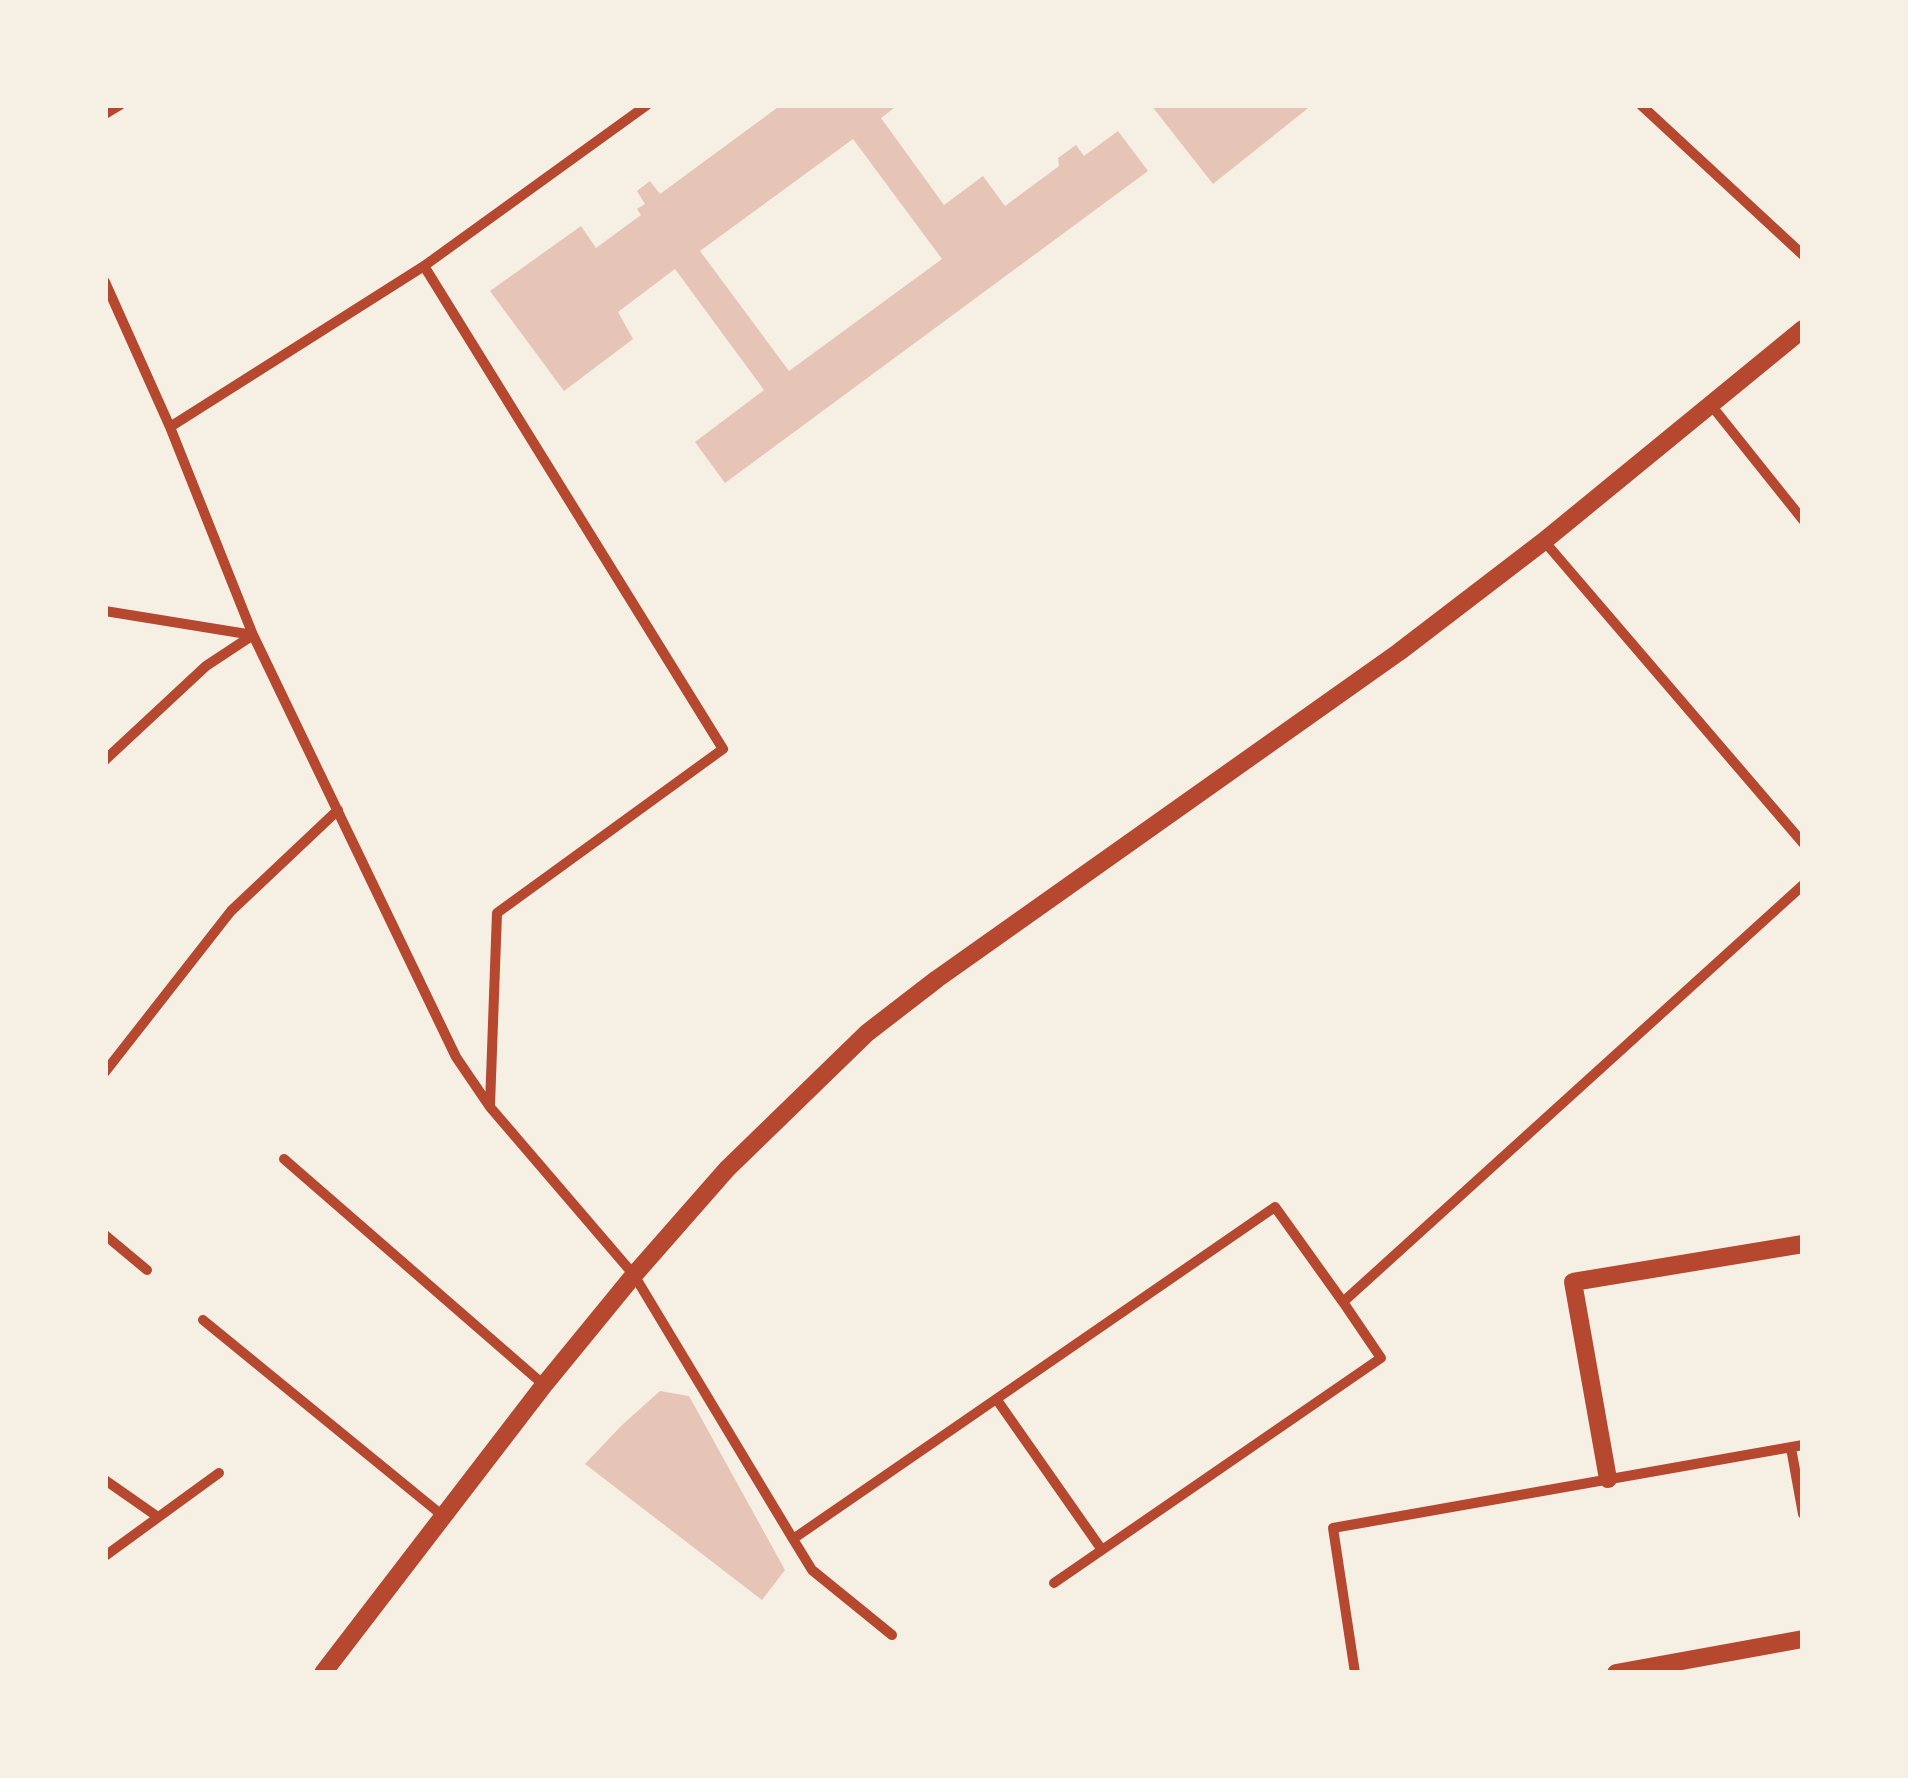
<!DOCTYPE html>
<html>
<head>
<meta charset="utf-8">
<style>
	body { margin:0 }
	#map { position:relative; width:1908px; height:1778px; overflow:hidden; background:#f6efe4; font-family:Overpass,sans-serif }
	canvas { display:block }
	.frame { position:absolute; inset:0; border:108px solid #f6efe4; pointer-events:none }
</style>
</head>
<body>
<div id="map">
<canvas width="1908" height="1778"></canvas>
<div class="frame"></div>
</div>
<script>
const context = document.querySelector('canvas').getContext('2d');
context.lineJoin = 'round';
function paint(path, color) {
  context.fillStyle = color;
  context.fill(path, 'evenodd');
}
function poly(rows) {
  const path = new Path2D();
  for (const r of rows) {
    path.moveTo(r[0], r[1]);
    for (let i = 2; i < r.length; i += 2) path.lineTo(r[i], r[i + 1]);
  }
  return path;
}
function strokePath(path, color, width, dash) {
  context.strokeStyle = color;
  context.lineWidth = width;
  context.lineCap = dash ? 'butt' : 'round';
  context.setLineDash(dash || []);
  context.stroke(path);
}
paint(poly([
	[781,105,898,105,881,118,944,205,983,176,1005,206,1059,166,1058,158,1076,145,1084,156,1118,131,1148,171,725,483,695,442,764,390,675,269,618,312,633,339,564,391,490,291,581,226,596,248,641,215,637,209,645,204,637,191,650,181,660,194],
	[853,139,942,259,789,371,700,251],
	[1151,105,1312,105,1213,184],
	[660,1391,689,1396,785,1570,762,1600,585,1464,622,1425]
]), '#e6c5b7');
strokePath(poly([
	[1641,105,1803,255],
	[105,114,120,105],
	[424,266,723,749,497,913,490,1105],
	[105,282,170,427,253,635,456,1057,490,1107,634,1275,793,1539,1275,1207,1343,1302,1803,885],
	[1711,405,1803,520],
	[170,427,424,266,647,105],
	[1544,541,1803,843],
	[105,611,253,635],
	[105,760,206,666,253,635],
	[105,1072,231,911,338,810],
	[284,1159,544,1385],
	[105,1235,147,1270],
	[203,1320,443,1516],
	[997,1400,1102,1550],
	[1791,1448,1803,1514],
	[105,1480,158,1517],
	[793,1539,812,1570,892,1635],
	[105,1556,219,1473],
	[1054,1583,1381,1358,1343,1302],
	[1355,1673,1333,1528,1803,1445]
]), '#b5482f', 10);
strokePath(poly([
	[1608,1479,1573,1282,1803,1244],
	[323,1673,544,1385,634,1275,727,1169,867,1033,937,979,1399,652,1544,541,1803,329],
	[1616,1673,1803,1639]
]), '#b5482f', 18);
</script>
</body>
</html>
